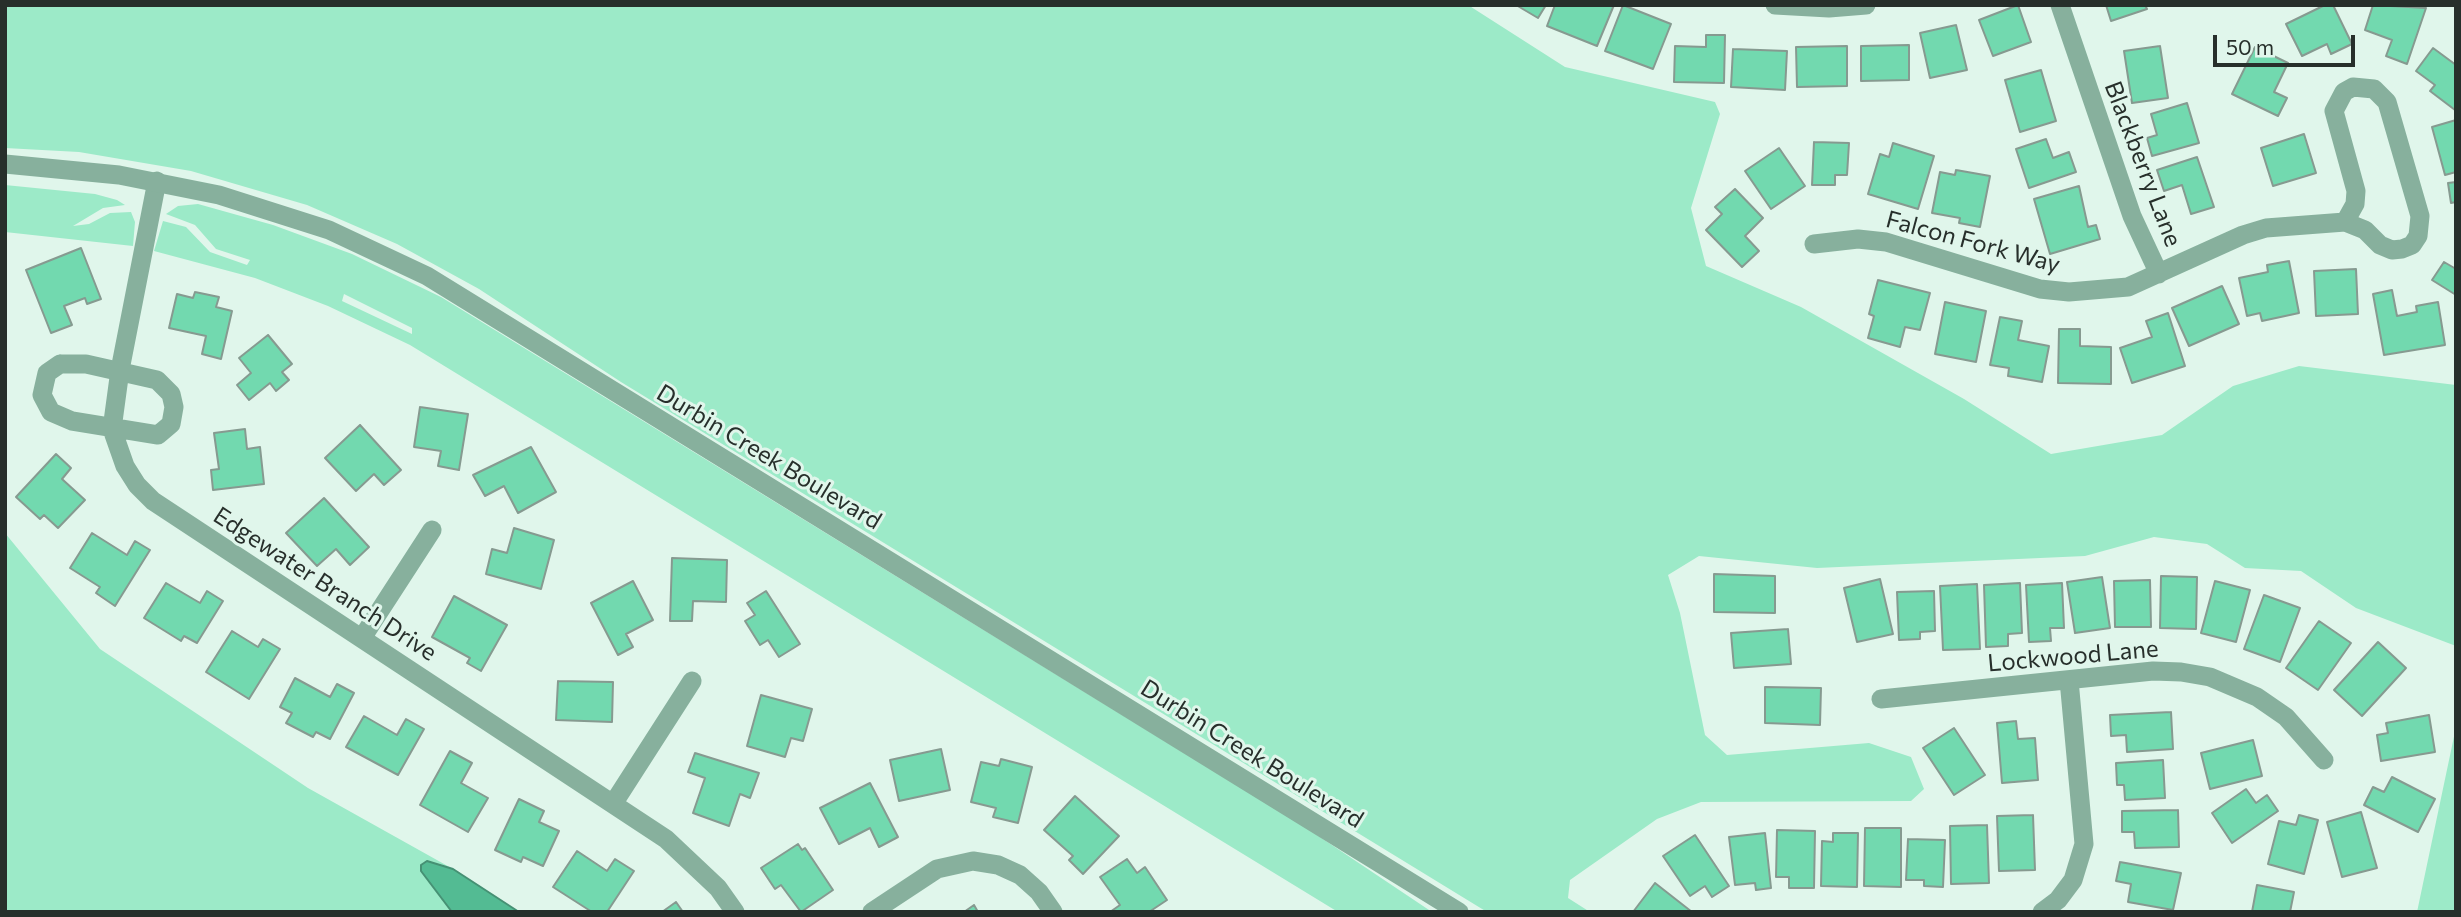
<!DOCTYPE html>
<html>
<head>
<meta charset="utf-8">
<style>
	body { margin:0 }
	#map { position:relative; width:2461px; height:917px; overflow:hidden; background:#e0f6eb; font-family:Commissioner,sans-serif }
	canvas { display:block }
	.frame { position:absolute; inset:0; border:7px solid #272f2b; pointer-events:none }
	.scale { position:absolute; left:2213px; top:35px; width:142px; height:32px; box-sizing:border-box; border:4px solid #272f2b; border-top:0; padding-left:9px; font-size:21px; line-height:24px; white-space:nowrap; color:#272f2b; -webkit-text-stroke:5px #e0f6eb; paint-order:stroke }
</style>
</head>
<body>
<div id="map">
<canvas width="2461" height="917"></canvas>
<div class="frame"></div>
<div class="scale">50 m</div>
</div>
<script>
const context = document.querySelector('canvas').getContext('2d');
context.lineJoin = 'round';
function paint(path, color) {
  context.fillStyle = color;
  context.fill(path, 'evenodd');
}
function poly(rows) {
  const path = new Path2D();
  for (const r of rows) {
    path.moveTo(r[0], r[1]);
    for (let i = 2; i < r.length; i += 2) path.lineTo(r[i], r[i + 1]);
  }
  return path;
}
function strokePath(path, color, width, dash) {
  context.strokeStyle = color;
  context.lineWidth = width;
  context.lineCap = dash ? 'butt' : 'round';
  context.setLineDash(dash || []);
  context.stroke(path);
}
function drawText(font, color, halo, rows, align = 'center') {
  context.font = font + ' Commissioner,sans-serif';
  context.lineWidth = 6;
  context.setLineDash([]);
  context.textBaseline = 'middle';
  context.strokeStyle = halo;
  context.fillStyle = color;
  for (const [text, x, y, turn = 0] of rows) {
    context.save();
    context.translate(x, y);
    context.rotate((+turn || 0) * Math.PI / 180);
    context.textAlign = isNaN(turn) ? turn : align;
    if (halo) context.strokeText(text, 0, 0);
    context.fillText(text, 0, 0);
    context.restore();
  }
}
paint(poly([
	[5,5,1468,5,1565,67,1715,102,1720,114,1691,208,1706,266,1801,307,1964,399,2051,454,2162,435,2233,386,2299,366,2456,385,2456,646,2356,608,2301,571,2245,568,2207,544,2154,537,2085,556,1817,568,1699,556,1668,575,1680,613,1705,735,1727,755,1869,743,1911,757,1924,789,1911,801,1701,802,1657,819,1570,880,1568,898,1590,912,1487,912,621,382,479,289,397,244,307,205,191,171,79,152,5,148],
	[5,185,95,194,117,200,125,205,103,208,73,226,89,224,110,213,131,212,135,222,133,246,5,232],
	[198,204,273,225,352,254,441,297,1308,829,1432,912,1338,912,410,345,328,306,255,278,154,251,163,221,186,227,210,252,247,265,250,260,216,249,195,225,166,214,178,206],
	[344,294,412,328,412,334,342,301],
	[5,533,100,649,308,788,453,869,424,862,425,877,452,912,5,912],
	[2456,727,2456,912,2417,912]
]), '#9ceac8');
const water = poly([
	[427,861,453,869,519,912,452,912,421,871,421,865,427,861]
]);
paint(water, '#53bb93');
strokePath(water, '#469174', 2);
const building = poly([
	[1516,5,1546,5,1538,18,1516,5],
	[1555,5,1614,5,1597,46,1547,26,1555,5],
	[1623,5,1671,24,1653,69,1605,51,1623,5],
	[2018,5,2031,42,1993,56,1979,20,2018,5],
	[2106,5,2145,5,2147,9,2111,21,2106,5],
	[2325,5,2333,5,2352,44,2331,54,2327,44,2302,56,2286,24,2325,5],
	[2373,5,2426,8,2407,64,2386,56,2392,40,2365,30,2373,5],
	[1956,25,1967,70,1930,78,1920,33,1956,25],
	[1706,35,1725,35,1724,83,1674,82,1675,46,1706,47,1706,35],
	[1909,45,1909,80,1861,81,1861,46,1909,45],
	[1847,46,1847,86,1797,87,1796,47,1847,46],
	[2160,46,2168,98,2132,103,2124,51,2160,46],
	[2255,47,2288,63,2274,92,2287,98,2278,116,2232,94,2255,47],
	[2433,48,2456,65,2455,110,2430,91,2435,85,2416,71,2433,48],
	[1733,49,1787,51,1785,90,1731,87,1733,49],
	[2041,70,2056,121,2020,132,2005,80,2041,70],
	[2187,103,2199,143,2152,156,2147,138,2157,135,2151,114,2187,103],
	[2456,120,2456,172,2445,175,2432,127,2456,120],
	[2304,134,2316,173,2273,186,2261,148,2304,134],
	[2046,139,2053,158,2069,152,2076,172,2029,188,2016,149,2046,139],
	[1814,142,1849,143,1847,175,1835,175,1835,185,1812,185,1814,142],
	[1893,143,1934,156,1918,209,1868,194,1880,154,1889,157,1893,143],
	[1779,148,1805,186,1771,209,1745,171,1779,148],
	[2197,157,2214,207,2191,214,2182,185,2164,191,2157,170,2197,157],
	[1956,170,1990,176,1980,227,1959,223,1960,218,1932,213,1940,172,1955,175,1956,170],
	[2456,182,2456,202,2451,203,2448,183,2456,182],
	[2079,186,2088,227,2096,225,2100,239,2050,254,2034,199,2079,186],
	[1735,189,1763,218,1745,236,1759,251,1742,267,1706,230,1722,214,1715,207,1735,189],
	[81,248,101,299,87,304,85,298,64,306,72,325,51,333,26,270,81,248],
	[2289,261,2299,313,2262,321,2260,313,2247,316,2239,278,2268,272,2267,265,2289,261],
	[2444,262,2456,269,2456,295,2432,280,2444,262],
	[2356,269,2358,314,2316,316,2314,271,2356,269],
	[1878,280,1930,293,1920,330,1905,327,1900,347,1868,338,1874,316,1869,314,1878,280],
	[2222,286,2239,324,2189,346,2172,308,2222,286],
	[2392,290,2397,316,2417,312,2416,306,2438,302,2445,345,2384,355,2373,294,2392,290],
	[195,292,219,297,216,307,232,311,221,359,202,354,206,336,169,328,177,294,193,298,195,292],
	[1945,302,1986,311,1976,362,1935,354,1945,302],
	[2168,313,2185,366,2132,383,2120,348,2152,337,2146,321,2168,313],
	[2000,317,2022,321,2018,340,2049,346,2042,382,2008,376,2009,368,1990,365,2000,317],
	[2059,329,2080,329,2080,346,2111,347,2111,384,2058,383,2059,329],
	[268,335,292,364,282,372,289,380,276,391,270,383,249,400,237,385,251,373,239,358,268,335],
	[420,407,468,414,459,470,438,466,441,451,414,447,420,407],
	[360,425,401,470,384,485,374,474,356,491,325,458,360,425],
	[245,429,247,449,260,447,264,484,213,490,211,470,219,469,214,433,245,429],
	[531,447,556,492,518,513,504,486,485,496,473,475,531,447],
	[56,454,71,468,62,479,85,500,58,528,44,515,40,519,16,497,56,454],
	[324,498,369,547,350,565,336,549,317,566,286,533,324,498],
	[514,528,554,540,541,589,486,574,492,549,507,553,514,528],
	[92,533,127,555,135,541,150,550,115,606,96,593,100,587,70,568,92,533],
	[672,558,727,560,726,602,693,601,692,621,670,621,672,558],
	[1714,574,1775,576,1775,613,1714,612,1714,574],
	[2161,576,2197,577,2196,629,2160,628,2161,576],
	[2102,577,2110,628,2075,633,2067,582,2102,577],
	[1880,579,1893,634,1857,642,1844,588,1880,579],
	[2150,580,2151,627,2115,627,2114,581,2150,580],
	[633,581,653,620,626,634,633,647,618,655,591,603,633,581],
	[2215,581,2250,590,2236,642,2201,633,2215,581],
	[166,583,200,603,207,591,223,601,197,643,184,636,181,641,144,618,166,583],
	[2020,583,2022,633,2008,634,2008,646,1986,647,1984,585,2020,583],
	[2062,583,2064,628,2050,628,2051,641,2029,642,2026,585,2062,583],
	[1977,584,1980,649,1943,650,1940,586,1977,584],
	[766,591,800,644,779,657,768,640,760,645,745,621,755,615,747,603,766,591],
	[1934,591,1935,631,1920,632,1920,639,1899,640,1897,592,1934,591],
	[2264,595,2300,608,2280,662,2244,649,2264,595],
	[454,596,507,625,481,671,467,663,470,658,432,637,454,596],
	[2319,621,2351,643,2318,690,2286,668,2319,621],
	[1788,629,1791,664,1734,668,1731,633,1788,629],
	[232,631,258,647,263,639,280,649,249,699,206,672,232,631],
	[2378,642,2406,668,2362,716,2334,690,2378,642],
	[295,678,330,697,337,684,354,693,330,739,316,732,313,737,286,723,292,713,280,707,295,678],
	[558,681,613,682,612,722,556,720,558,681],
	[1765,687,1821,688,1820,725,1765,723,1765,687],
	[761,695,812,709,803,741,791,738,785,757,747,746,761,695],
	[2171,712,2173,749,2127,752,2126,735,2111,736,2110,715,2171,712],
	[2429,715,2435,752,2381,761,2377,735,2388,733,2386,723,2429,715],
	[364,716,397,735,406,719,424,729,398,775,346,747,364,716],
	[2016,721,2018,739,2035,738,2038,780,2002,783,1997,723,2016,721],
	[1954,728,1985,775,1954,795,1923,748,1954,728],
	[2253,740,2262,776,2210,789,2201,753,2253,740],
	[941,749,950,790,899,801,890,760,941,749],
	[450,751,472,763,461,783,488,798,468,832,420,805,450,751],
	[695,753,759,773,750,798,740,794,729,826,693,813,705,778,688,772,695,753],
	[1001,759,1032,767,1018,823,993,817,996,808,971,802,981,762,999,766,1001,759],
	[2163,760,2165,798,2125,800,2124,785,2117,785,2116,763,2163,760],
	[2392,777,2435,799,2418,832,2364,805,2373,787,2384,792,2392,777],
	[870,783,898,837,879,847,870,828,839,844,820,808,870,783],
	[2246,789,2256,803,2267,795,2278,811,2232,843,2212,813,2246,789],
	[1075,796,1119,836,1083,874,1069,860,1073,856,1044,830,1075,796],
	[519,799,544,811,539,822,559,831,543,866,523,857,521,862,495,850,519,799],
	[2178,810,2179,847,2135,848,2134,832,2122,832,2122,811,2178,810],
	[2361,812,2377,868,2342,877,2327,822,2361,812],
	[2033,815,2035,870,1999,871,1997,816,2033,815],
	[2299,815,2318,820,2304,874,2268,864,2279,821,2296,825,2299,815],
	[1987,825,1989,883,1951,884,1950,826,1987,825],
	[1865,828,1901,828,1901,887,1864,886,1865,828],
	[1777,830,1815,831,1814,888,1789,888,1789,877,1776,877,1777,830],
	[1765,833,1771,888,1756,890,1755,883,1735,885,1729,837,1765,833],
	[1833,833,1858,833,1857,887,1821,886,1822,841,1833,842,1833,833],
	[1695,835,1729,886,1712,897,1705,886,1690,896,1663,856,1695,835],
	[1908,839,1945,840,1943,887,1924,886,1924,880,1906,880,1908,839],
	[798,844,802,850,805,848,833,890,801,912,781,885,775,889,761,868,798,844],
	[577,851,607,871,615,859,634,871,607,912,592,912,553,887,577,851],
	[1127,859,1137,873,1145,867,1167,900,1149,912,1110,912,1120,905,1100,877,1127,859],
	[2120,862,2181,873,2173,910,2128,902,2131,884,2116,881,2120,862],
	[1655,883,1692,912,1633,912,1655,883],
	[2257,885,2294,892,2290,912,2252,912,2257,885],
	[676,902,683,912,662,912,676,902],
	[974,905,978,912,964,912,974,905]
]);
paint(building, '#72d9af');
strokePath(building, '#869a90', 2);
strokePath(poly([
	[1775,5,1829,8,1866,5],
	[2060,5,2132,216,2159,274],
	[157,181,120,370,112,429,125,466,137,485,153,501,666,839,718,888,735,912],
	[1814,244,1858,239,1886,242,2040,289,2069,292,2128,287,2243,235,2266,228,2345,222,2365,230,2380,245,2392,250,2402,249,2412,245,2418,236,2420,216,2387,102,2374,89,2353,87,2344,92,2334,111,2356,191,2355,204,2345,222],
	[60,364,86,364,157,380,171,394,174,407,171,424,158,435,72,421,51,412,42,395,47,373,60,364],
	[362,638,432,530],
	[1881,699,2153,671,2181,672,2210,677,2257,697,2286,717,2324,760],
	[613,804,692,681],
	[872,912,937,869,973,861,998,865,1020,875,1039,892,1053,912],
	[2042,912,2058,900,2073,880,2084,844,2069,680]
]), '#87b09d', 19);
strokePath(poly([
	[5,164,119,175,219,195,329,230,427,276,1459,912]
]), '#87b09d', 19);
drawText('24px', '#272f2b', '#e0f6eb', [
	["Blackberry Lane",2143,164,69],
	["Falcon Fork Way",1973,242,15],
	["Durbin Creek Boulevard",769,457,31],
	["Edgewater Branch Drive",325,584,33],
	["Lockwood Lane",2073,656,-5],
	["Durbin Creek Boulevard",1252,754,32]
]);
</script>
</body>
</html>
